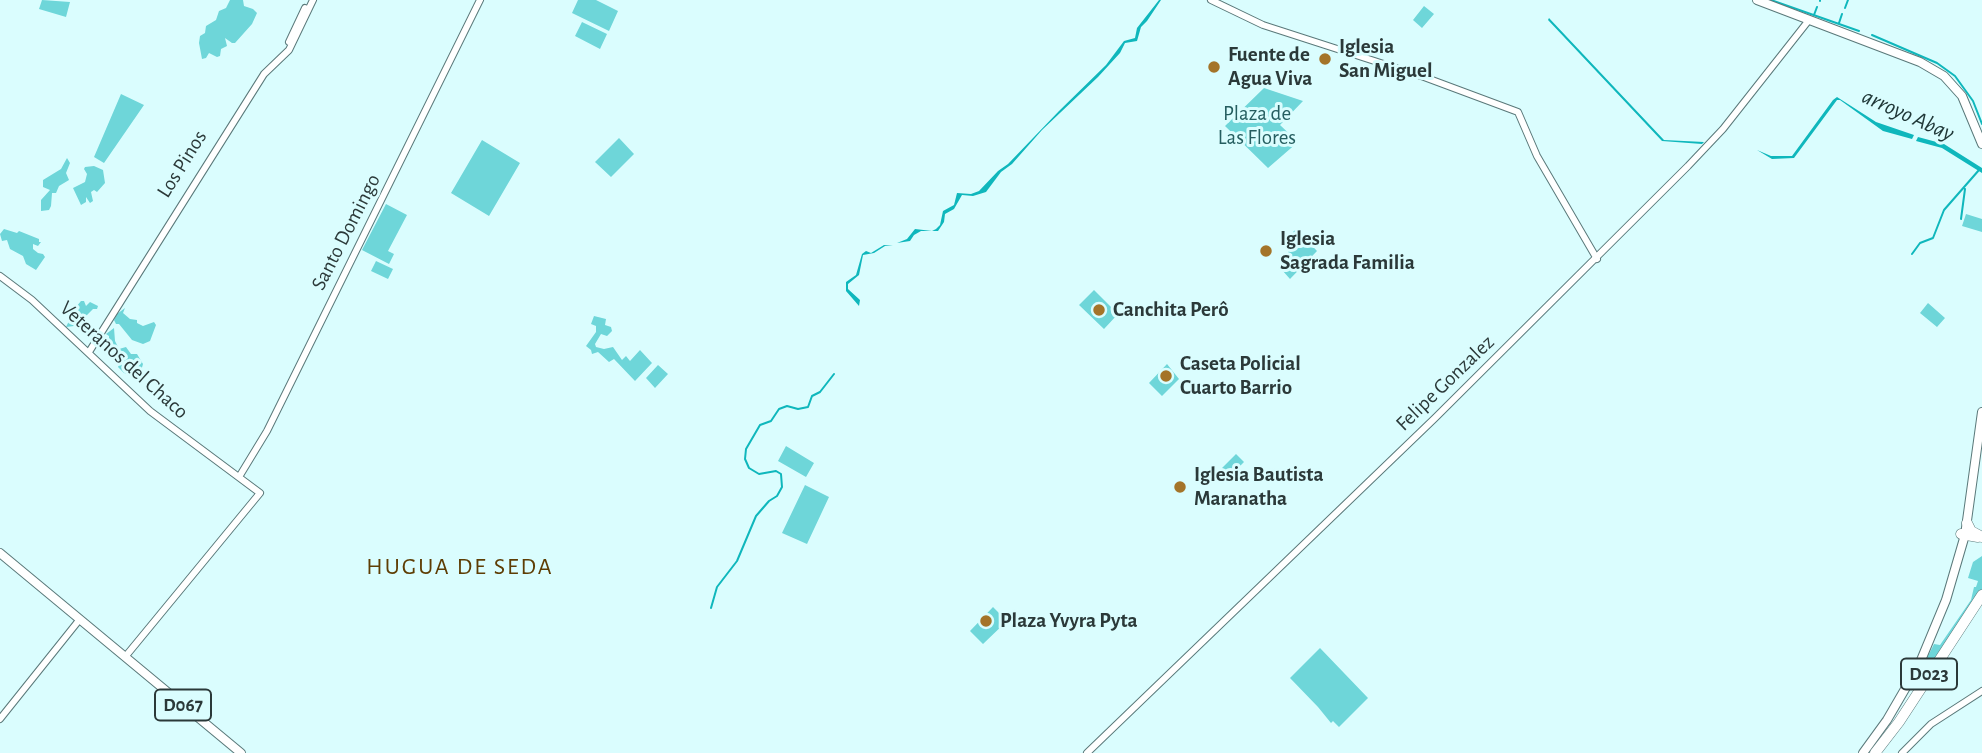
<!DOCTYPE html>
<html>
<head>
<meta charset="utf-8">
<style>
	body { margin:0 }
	canvas { display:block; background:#dafdfe }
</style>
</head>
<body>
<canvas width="1982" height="753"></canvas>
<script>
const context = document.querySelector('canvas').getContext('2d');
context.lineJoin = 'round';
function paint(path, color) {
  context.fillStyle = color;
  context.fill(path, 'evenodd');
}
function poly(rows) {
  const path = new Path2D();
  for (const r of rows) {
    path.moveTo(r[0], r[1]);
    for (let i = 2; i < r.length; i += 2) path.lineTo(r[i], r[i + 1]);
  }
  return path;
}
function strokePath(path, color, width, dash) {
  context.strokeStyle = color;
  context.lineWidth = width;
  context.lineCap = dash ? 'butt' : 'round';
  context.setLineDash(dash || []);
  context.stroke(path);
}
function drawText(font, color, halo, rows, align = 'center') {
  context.font = font + ' "Alegreya Sans",sans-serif';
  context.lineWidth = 6;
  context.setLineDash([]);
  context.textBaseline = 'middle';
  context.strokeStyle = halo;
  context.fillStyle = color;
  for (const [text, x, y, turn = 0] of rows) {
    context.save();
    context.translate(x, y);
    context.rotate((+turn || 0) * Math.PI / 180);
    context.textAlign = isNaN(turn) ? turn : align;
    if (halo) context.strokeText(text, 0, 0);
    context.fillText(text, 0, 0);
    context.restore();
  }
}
paint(poly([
	[42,0,70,2,66,17,39,9],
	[230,0,243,0,244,6,253,9,257,13,252,24,235,43,232,43,225,38,227,46,221,49,220,56,217,57,209,53,206,58,202,59,199,43,200,36,205,33,206,26,216,20,219,11,226,8],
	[578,0,596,0,618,11,609,31,572,13],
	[1424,6,1434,14,1422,28,1413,20],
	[582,22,607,34,600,49,575,36],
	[1264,88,1303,101,1280,125,1298,142,1268,168,1225,126],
	[121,94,144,105,104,163,94,157],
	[619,138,634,154,611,177,595,162],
	[482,140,520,163,489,216,451,193],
	[67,158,70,163,66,173,69,180,59,186,56,193,52,193,51,206,49,210,41,211,41,200,50,190,43,187,43,180,61,169],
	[94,166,103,170,105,183,97,192,94,190,91,192,93,201,90,203,86,197,86,202,81,205,73,188,85,182,87,174,84,169,85,167],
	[386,204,407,215,388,251,394,254,389,264,362,250],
	[1966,214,1982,219,1982,232,1962,226],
	[4,229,17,233,19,231,39,239,39,242,41,242,38,246,33,244,33,249,38,253,43,254,45,257,36,270,26,264,23,256,10,249,7,240,2,241,0,234],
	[1296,229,1317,251,1290,279,1282,270,1291,244,1293,232],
	[376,261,393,269,388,279,371,271],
	[1094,290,1118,314,1104,329,1079,305],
	[81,301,84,301,86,306,90,302,98,306,97,309,93,309,86,316,79,315,74,326,66,327,70,319,69,310,76,307],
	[1928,303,1945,318,1937,327,1920,313],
	[125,308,123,313,130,319,137,320,137,323,143,326,154,322,156,325,150,341,143,344,132,340,119,324,116,324,114,320,117,314],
	[594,316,606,319,605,325,611,327,612,331,607,336,601,334,595,344,596,347,604,349,613,347,622,360,626,356,630,361,640,350,652,363,635,381,614,359,609,362,598,352,592,354,591,350,586,346,596,332,596,326,591,324],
	[114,328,115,341,119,349,126,347,131,354,137,354,143,364,141,371,136,376,124,373,118,367,120,363,117,354,111,353,101,344,102,341,109,339,109,336,106,334],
	[1167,364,1179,379,1162,396,1149,383],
	[658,365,668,374,655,388,646,378],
	[786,446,814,463,806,477,778,461],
	[1236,454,1244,462,1230,476,1222,468],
	[805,485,829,497,807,544,782,533],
	[1982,556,1982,589,1924,677,1919,674,1934,644,1940,645,1971,600,1974,587,1976,587,1978,581,1968,578,1973,562],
	[993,607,1007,621,983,644,970,631],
	[1320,648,1368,698,1339,727,1333,721,1331,723,1318,707,1290,678]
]), '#6ed6d9');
paint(poly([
	[1159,0,1161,0,1147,21,1141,27,1137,41,1125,43,1120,53,1098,77,1042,130,1012,164,1001,172,986,192,973,196,962,195,954,209,945,214,944,222,938,231,921,231,914,235,910,241,897,243,907,239,915,229,932,231,936,229,940,225,943,211,954,205,957,193,971,194,979,191,998,171,1008,164,1059,111,1106,65,1124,41,1135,38,1137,28],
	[1549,18,1664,140,1704,142,1702,144,1662,141,1548,20],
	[1837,97,1876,122,1914,135,1912,139,1883,131,1840,100,1837,100,1794,158,1772,159,1757,150,1771,156,1792,156,1833,100],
	[1918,137,1944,144,1982,168,1982,173,1942,148,1916,141],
	[884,245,893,246,885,246,874,253,863,255,859,275,848,284,848,289,860,300,859,306,846,291,846,282,856,275,862,254,866,251,871,253]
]), '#0fb7bc');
strokePath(poly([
	[1771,0,1859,31],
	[1820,1,1820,0],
	[1845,8,1848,0],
	[1814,15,1817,7],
	[1839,23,1842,14],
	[1872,35,1937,63,1955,76,1973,101,1982,124],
	[1961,219,1965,189],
	[1912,254,1920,243,1933,238,1944,210,1979,170],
	[711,608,717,587,737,561,756,516,769,501,777,496,782,487,781,474,776,471,759,474,749,468,745,459,746,449,760,425,771,421,779,409,787,406,798,409,808,407,812,396,820,392,834,374]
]), '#0fb7bc', 2);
const tertiary = poly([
	[1211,0,1263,25,1424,77,1518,112,1537,156,1597,259],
	[289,42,305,8],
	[0,276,32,300,150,411,260,493,125,657],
	[89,352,264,74,289,50,313,0],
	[239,477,267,431,480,0],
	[0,719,80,619],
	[1087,753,1435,418,1688,166,1723,129,1809,20],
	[1902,753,1931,724,1982,691]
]);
const primary = poly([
	[1757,0,1920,62,1944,76,1962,96,1982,144],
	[0,553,241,753],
	[1863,753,1887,720,1919,665,1946,600,1965,535,1982,412]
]);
const motorway = poly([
	[1967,523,1971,531,1982,537],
	[1961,534,1978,537],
	[1875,753,1899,722,1982,595]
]);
strokePath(tertiary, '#5a797a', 8);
strokePath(primary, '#5a797a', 10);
strokePath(motorway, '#5a797a', 11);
strokePath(tertiary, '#fff', 6);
strokePath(primary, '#fff', 8);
strokePath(motorway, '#fff', 10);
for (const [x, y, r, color] of [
	[1325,59,7,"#a47429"],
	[1214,67,7,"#a47429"],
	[1266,251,7,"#a47429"],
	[1099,310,7,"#a47429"],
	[1166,376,7,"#a47429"],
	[1180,487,7,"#a47429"],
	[986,621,7,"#a47429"]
]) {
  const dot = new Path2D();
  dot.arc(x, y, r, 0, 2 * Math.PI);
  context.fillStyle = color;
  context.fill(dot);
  strokePath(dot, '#dafdfe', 2.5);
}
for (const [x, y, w] of [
	[1929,674,56],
	[183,705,56]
]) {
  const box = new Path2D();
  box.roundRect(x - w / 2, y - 15.5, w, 31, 5);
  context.fillStyle = '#dafdfe';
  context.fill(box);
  strokePath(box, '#2b3939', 2);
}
drawText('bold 19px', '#2b3939', null, [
	["D023",1929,674],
	["D067",183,705]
]);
drawText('bold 21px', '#2b3939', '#dafdfe', [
	["Iglesia",1339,47],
	["San Miguel",1339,71],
	["Fuente de",1228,55],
	["Agua Viva",1228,79],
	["Iglesia",1280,239],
	["Sagrada Familia",1280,263],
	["Canchita Perô",1113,310],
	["Caseta Policial",1180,364],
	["Cuarto Barrio",1180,388],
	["Iglesia Bautista",1194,475],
	["Maranatha",1194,499],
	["Plaza Yvyra Pyta",1000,621]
], 'left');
drawText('21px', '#255e60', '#dafdfe', [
	["Plaza de",1257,114],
	["Las Flores",1257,138]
]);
drawText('21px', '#2b3939', '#dafdfe', [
	["Los Pinos",182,164,-58],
	["Santo Domingo",346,232,-63],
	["Veteranos del Chaco",124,360,42],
	["Felipe Gonzalez",1445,383,-44]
]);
drawText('italic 23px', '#203838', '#dafdfe', [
	["arroyo Abay",1908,115,24]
]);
context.letterSpacing = '2px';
drawText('24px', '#5e3d04', '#dafdfe', [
	["HUGUA DE SEDA",460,567]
]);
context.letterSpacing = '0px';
</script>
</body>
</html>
